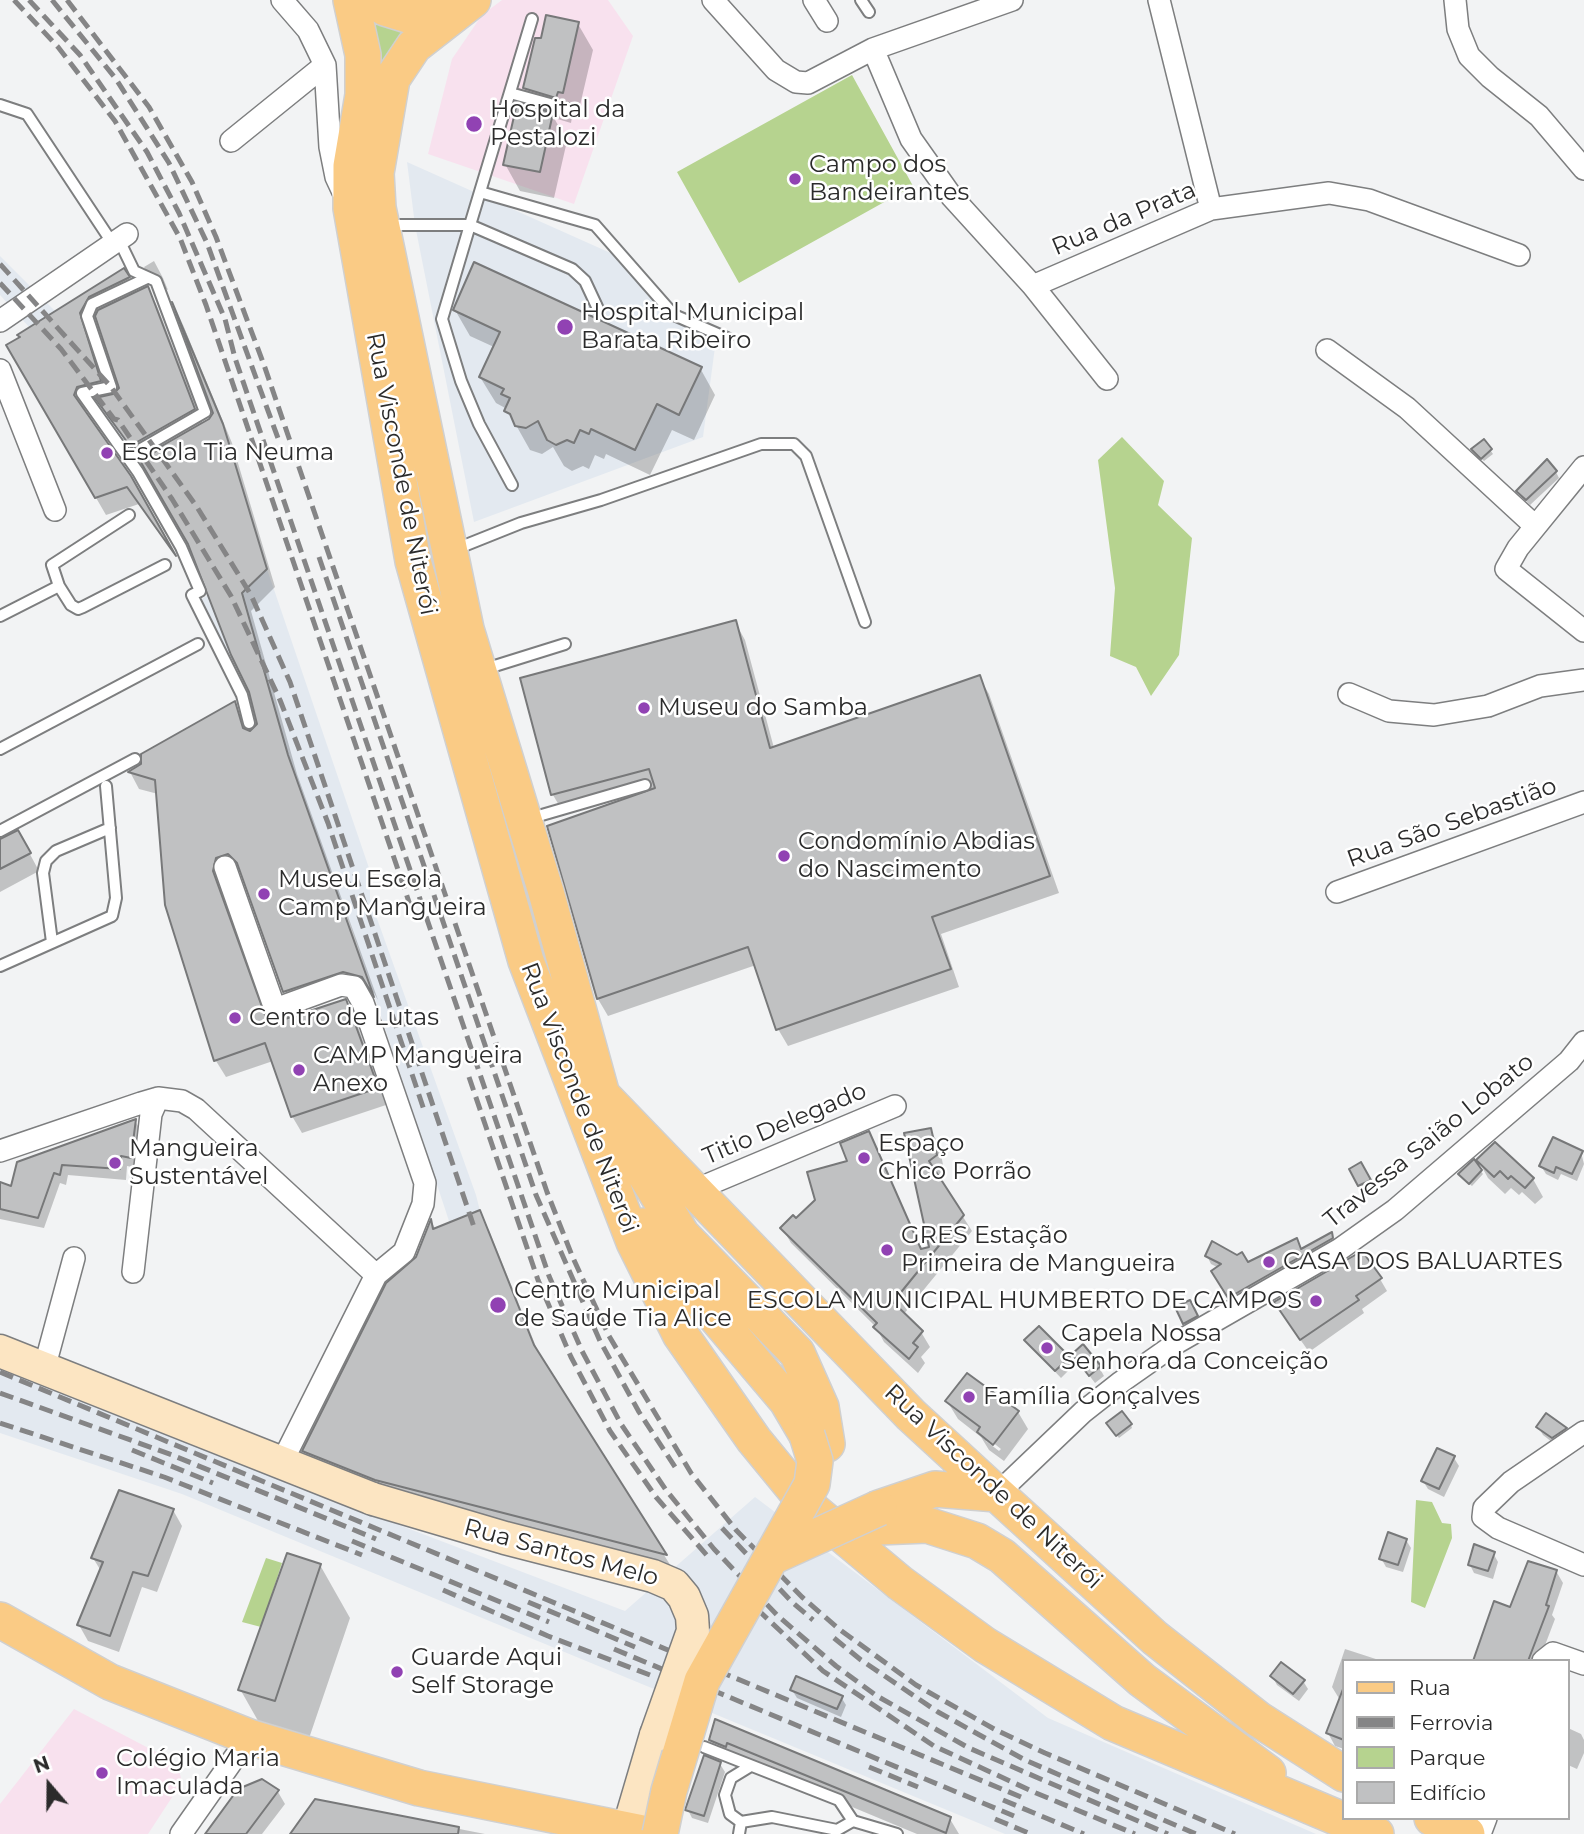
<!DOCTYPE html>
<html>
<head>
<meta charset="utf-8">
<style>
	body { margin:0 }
	#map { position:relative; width:1584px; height:1834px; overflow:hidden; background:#f2f3f4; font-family:Montserrat,sans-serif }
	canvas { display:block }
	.legend { position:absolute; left:1342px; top:1659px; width:228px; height:161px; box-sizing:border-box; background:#fff; border:2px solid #aaa; margin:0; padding:9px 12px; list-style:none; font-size:21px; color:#2b2b2b }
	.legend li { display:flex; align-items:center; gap:14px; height:35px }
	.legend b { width:35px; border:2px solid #aaa }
	.north { position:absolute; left:14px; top:1750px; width:70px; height:70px; -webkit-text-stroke:5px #fff; paint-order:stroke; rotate:340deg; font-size:19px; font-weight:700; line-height:28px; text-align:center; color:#2b2b2b }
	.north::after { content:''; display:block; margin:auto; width:24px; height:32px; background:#2b2b2b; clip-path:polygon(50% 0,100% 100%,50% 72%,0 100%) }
</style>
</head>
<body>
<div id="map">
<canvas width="1584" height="1834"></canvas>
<ul class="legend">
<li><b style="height:9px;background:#facb85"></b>Rua</li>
<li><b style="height:9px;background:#858586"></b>Ferrovia</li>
<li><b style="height:19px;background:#b6d38f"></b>Parque</li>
<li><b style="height:19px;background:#c0c1c2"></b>Edifício</li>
</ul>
<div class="north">N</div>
</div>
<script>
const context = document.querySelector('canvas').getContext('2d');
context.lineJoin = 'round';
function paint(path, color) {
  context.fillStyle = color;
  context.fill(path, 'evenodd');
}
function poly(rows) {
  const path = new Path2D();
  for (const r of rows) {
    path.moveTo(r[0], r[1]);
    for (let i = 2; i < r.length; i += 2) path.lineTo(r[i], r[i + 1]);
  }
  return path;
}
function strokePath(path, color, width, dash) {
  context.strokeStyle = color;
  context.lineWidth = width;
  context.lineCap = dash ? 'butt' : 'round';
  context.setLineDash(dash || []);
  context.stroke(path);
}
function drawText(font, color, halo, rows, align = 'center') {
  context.font = font + ' Montserrat,sans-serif';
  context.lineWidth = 5;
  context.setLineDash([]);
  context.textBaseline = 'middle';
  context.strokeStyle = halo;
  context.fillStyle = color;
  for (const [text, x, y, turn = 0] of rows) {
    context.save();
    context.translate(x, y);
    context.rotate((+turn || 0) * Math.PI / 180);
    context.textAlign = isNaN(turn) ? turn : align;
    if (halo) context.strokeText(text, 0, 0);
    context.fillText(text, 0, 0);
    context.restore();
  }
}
paint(poly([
	[407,162,624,259,715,347,703,437,474,522,415,225],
	[0,256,56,312,136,409,191,485,267,569,370,871,370,899,476,1195,484,1227,454,1236,347,914,325,915,273,762,197,602,208,595,176,538,179,527,123,442,68,370,0,295],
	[0,1364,257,1471,625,1611,755,1497,1048,1718,1316,1834,1005,1834,182,1494,0,1433]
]), '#e3e9f0');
paint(poly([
	[502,0,608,0,633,36,574,204,428,154,452,59,482,15],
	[74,1709,177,1763,182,1782,148,1834,0,1834,0,1804]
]), '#f8e1ee');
paint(poly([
	[382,21,410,27,385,77,368,31],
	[852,75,913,186,739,283,677,172],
	[1122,437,1164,481,1158,505,1192,538,1179,655,1151,696,1136,667,1110,656,1115,588,1098,460],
	[1416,1500,1432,1502,1442,1523,1451,1524,1452,1538,1425,1608,1411,1602],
	[266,1558,282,1563,261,1627,242,1622]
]), '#b6d38f');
paint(poly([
	[578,24,593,50,577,118,572,117,571,123,554,118,567,141,554,198,520,191,505,164,537,110,524,88,542,39],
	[154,261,163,278,168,290,154,283,144,267],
	[123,270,137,293,148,288,157,306,203,424,215,414,181,320,232,443,275,587,251,611,297,774,378,1000,374,993,353,988,294,1008,285,991,243,875,239,871,225,875,221,890,269,1021,280,1023,345,1001,355,1018,386,1105,302,1133,292,1116,273,1061,226,1077,216,1061,166,905,158,794,139,789,130,772,235,703,248,732,256,729,258,721,251,692,190,544,142,462,99,401,87,404,84,411,130,477,169,547,139,504,106,515,8,346],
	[97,316,120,390,109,397,89,331],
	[455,310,700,368,715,395,694,440,672,430,650,475,606,454,604,459,595,455,589,469,583,466,572,471,564,466,553,447,542,454,530,450,507,409,496,403,480,377,494,347,470,336],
	[1484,441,1493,454,1484,461,1475,453],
	[1556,472,1559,478,1530,505,1522,497,1518,491],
	[735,622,745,640,774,748,979,677,989,694,1059,893,941,934,959,987,788,1046,778,1029,756,965,608,1016,598,999,549,827,651,791,650,789,563,812,553,795,522,679],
	[18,832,39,871,0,892,0,841],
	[135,1121,141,1131,137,1168,127,1166,126,1180,68,1175,66,1185,60,1183,44,1228,0,1219,0,1184,12,1189],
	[930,1130,939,1144,944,1170,937,1176,972,1231,903,1315,921,1332,930,1347,921,1357,925,1363,918,1373,884,1342,876,1327,791,1243,782,1228,796,1221,850,1162,869,1133,922,1251,931,1248,906,1135],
	[1581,1152,1584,1164,1577,1181,1561,1174,1558,1180,1546,1174,1541,1166],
	[1478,1160,1533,1179,1543,1197,1535,1204,1522,1192,1519,1195,1511,1188,1505,1194,1488,1178],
	[1474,1162,1483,1174,1472,1186,1462,1177],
	[1361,1165,1371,1184,1362,1189,1351,1170],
	[479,1212,489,1230,541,1359,674,1571,314,1468,304,1451,417,1258,432,1223,436,1230],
	[1331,1234,1335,1242,1234,1305,1213,1271,1219,1268,1211,1264,1207,1256,1247,1264,1296,1240,1302,1251],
	[1380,1279,1387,1291,1362,1309,1364,1313,1309,1352,1283,1315],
	[1194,1310,1201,1324,1189,1331,1185,1323],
	[1026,1341,1068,1358,1073,1366,1061,1378],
	[1079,1362,1099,1367,1104,1376,1095,1383],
	[947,1401,1018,1412,1028,1429,1004,1461,989,1450,981,1437,958,1419],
	[986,1437,1001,1449,999,1451,986,1441],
	[1546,1415,1566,1429,1570,1437,1557,1446,1543,1435,1538,1427],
	[1131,1425,1132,1428,1119,1438,1111,1427],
	[1454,1458,1459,1466,1444,1497,1428,1489,1423,1481],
	[173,1510,182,1526,157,1592,142,1587,119,1652,88,1641,79,1625,101,1571,93,1558],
	[1406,1540,1411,1548,1403,1572,1386,1567,1381,1558],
	[1493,1553,1498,1562,1493,1579,1474,1573,1470,1565],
	[320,1565,350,1618,304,1753,270,1742,240,1689],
	[1556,1571,1563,1583,1552,1615,1555,1619,1539,1661,1474,1661,1511,1609],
	[1345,1649,1382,1661,1344,1661,1344,1749,1335,1746,1328,1733,1340,1700,1332,1687],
	[1272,1676,1303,1681,1308,1689,1299,1701,1277,1685],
	[792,1690,841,1697,846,1705,841,1717,797,1698],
	[716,1722,950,1819,959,1834,917,1834,737,1759,721,1758,710,1740],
	[1568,1728,1581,1734,1584,1740,1584,1753,1577,1769,1568,1765],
	[720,1764,725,1772,708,1823,692,1818,688,1810],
	[278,1792,285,1804,262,1834,207,1834],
	[316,1801,485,1834,293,1834]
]), '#0003');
const building = poly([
	[546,15,579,22,563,93,558,92,556,98,523,88,535,38,541,38,546,15],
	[517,103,553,113,540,172,503,165,517,103],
	[474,262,702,367,679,415,657,404,635,450,591,429,589,434,580,430,574,443,567,440,556,445,547,440,538,421,526,428,515,426,510,414,504,411,510,398,501,394,504,389,479,377,500,332,453,310,474,262],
	[124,268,130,277,89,297,80,313,101,381,77,387,74,395,131,476,176,556,127,487,95,498,6,345,20,337,17,335,124,268],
	[148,286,195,409,130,446,95,398,113,394,119,388,95,316,98,310,148,286],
	[172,302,223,424,267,569,242,593,288,755,374,997,362,977,343,972,283,992,237,863,228,854,216,858,213,871,266,1018,279,1021,346,999,380,1092,378,1088,291,1117,265,1043,214,1061,165,905,155,780,128,772,141,764,141,754,235,701,243,728,250,731,257,724,249,692,231,655,188,544,139,459,209,419,213,413,172,302],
	[1484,439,1492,449,1481,459,1471,449,1484,439],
	[1547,459,1557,471,1526,500,1516,491,1547,459],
	[736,620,770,748,980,675,1050,876,932,917,951,969,776,1030,748,947,597,999,547,826,655,788,649,769,551,795,520,678,736,620],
	[18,830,31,853,0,869,0,839,18,830],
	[136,1119,131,1158,121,1156,120,1169,62,1165,60,1175,54,1173,38,1218,0,1209,0,1182,11,1186,17,1162,136,1119],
	[931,1128,937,1155,929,1161,964,1215,893,1302,923,1331,913,1343,918,1347,909,1359,873,1327,877,1323,780,1228,793,1215,796,1218,815,1200,807,1172,847,1161,840,1143,869,1131,921,1249,929,1247,904,1133,931,1128],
	[1553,1137,1583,1151,1572,1174,1556,1167,1554,1173,1539,1166,1553,1137],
	[1495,1142,1534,1178,1525,1188,1511,1176,1508,1179,1500,1171,1494,1177,1476,1160,1495,1142],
	[1474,1159,1482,1170,1469,1184,1458,1174,1474,1159],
	[1361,1162,1371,1180,1358,1186,1349,1169,1361,1162],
	[480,1210,534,1345,667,1555,375,1480,302,1451,386,1283,416,1257,431,1219,433,1229,480,1210],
	[1332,1232,1333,1238,1228,1298,1211,1271,1221,1264,1205,1256,1212,1241,1237,1255,1242,1252,1248,1262,1297,1238,1301,1249,1332,1232],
	[1362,1251,1382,1278,1356,1296,1359,1300,1300,1340,1274,1302,1362,1251],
	[1190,1300,1198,1316,1183,1324,1175,1307,1190,1300],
	[1039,1326,1070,1357,1055,1371,1024,1340,1039,1326],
	[1083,1344,1101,1366,1089,1376,1072,1354,1083,1344],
	[967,1373,1019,1411,993,1445,977,1432,980,1427,945,1401,967,1373],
	[1122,1411,1132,1424,1116,1436,1106,1423,1122,1411],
	[1546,1413,1567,1428,1552,1438,1536,1427,1546,1413],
	[1437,1448,1455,1456,1439,1489,1421,1481,1437,1448],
	[119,1490,174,1509,148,1576,133,1572,110,1636,77,1625,103,1562,91,1558,119,1490],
	[1388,1532,1407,1539,1398,1565,1379,1559,1388,1532],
	[1474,1544,1495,1552,1488,1571,1468,1565,1474,1544],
	[287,1553,321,1564,275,1701,238,1690,287,1553],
	[1528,1561,1557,1570,1546,1605,1549,1606,1528,1661,1473,1661,1494,1601,1510,1607,1528,1561],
	[1281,1662,1305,1680,1293,1694,1270,1676,1281,1662],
	[796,1676,843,1696,837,1709,790,1690,796,1676],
	[1343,1689,1344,1689,1344,1740,1326,1733,1343,1689],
	[715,1719,951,1817,946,1833,727,1743,726,1747,709,1740,715,1719],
	[704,1755,721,1762,704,1816,685,1810,704,1755],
	[262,1779,279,1790,246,1834,205,1834,238,1789,262,1779],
	[315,1799,459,1827,458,1834,290,1834,315,1799]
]);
paint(building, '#c0c1c2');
strokePath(building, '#777879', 2);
const lane = poly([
	[861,0,869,12],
	[532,19,470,225,572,269,585,281,599,311],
	[510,93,572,110],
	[0,105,27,114,113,244],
	[480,192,595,225,674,315,727,338],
	[388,225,470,225,442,319,461,381,479,424,512,485],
	[119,240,134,271,156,281,205,412,127,457],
	[147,278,92,304,87,316,111,387,82,393,138,472,181,547,200,591,192,595,242,695,249,723],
	[129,515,52,565,59,586,71,605,78,609,83,607,165,565],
	[456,549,521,523,601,500,761,444,794,444,806,456,865,622],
	[0,616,59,586],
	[485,669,565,644],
	[0,749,198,644],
	[528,819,645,785],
	[0,831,135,759],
	[52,942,43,873,46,861,56,851,110,828],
	[0,966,112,916,116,898,106,786],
	[704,1747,839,1800,853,1821],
	[741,1822,730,1814,725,1795,731,1778,749,1767],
	[739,1834,741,1822,772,1817,837,1830,853,1821,897,1834]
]);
const street = poly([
	[282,0,308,30,325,65,330,147,336,177,343,192],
	[713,0,776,70,796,82,808,83,873,49,1012,0],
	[814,0,827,21],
	[1159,0,1211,209],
	[1455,0,1458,29,1469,56,1490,77,1539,116,1584,169],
	[873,49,911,139,952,197,1033,286,1107,379],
	[231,141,325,65],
	[1033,286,1211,209,1329,193,1369,200,1519,255],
	[0,321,127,234],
	[1327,350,1407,408,1535,526],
	[0,370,55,510],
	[1584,467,1518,548,1506,569,1584,631],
	[1349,694,1389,711,1434,715,1488,706,1540,686,1584,680],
	[225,867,275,1009,341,985,354,987,363,1003,425,1183,423,1204,404,1252,376,1275],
	[1337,892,1584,802],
	[0,1151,141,1103,158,1098,182,1101,196,1109,376,1275],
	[695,1190,895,1106],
	[133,1272,151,1114,158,1098],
	[44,1369,74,1258],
	[1584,1432,1511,1482,1484,1508,1483,1517,1498,1528,1584,1565],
	[282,1462,376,1275],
	[997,1494,1083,1412,1121,1382,1178,1342,1340,1249,1395,1210,1569,1061,1584,1042],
	[1543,1661,1553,1653,1584,1664],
	[181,1834,249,1737],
	[1480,1834,1486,1818]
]);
const secondary = poly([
	[0,1351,373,1499],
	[628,1830,656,1735]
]);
const primary = poly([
	[351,0,363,55,363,95,351,166,351,208,413,561,526,961,634,1242,680,1334,754,1440,809,1507,900,1583,985,1645,1113,1723,1376,1834],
	[375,0,385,8,411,16,457,6],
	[473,0,414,46,392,79,376,173,378,208,466,629,546,892,602,1095,911,1415,997,1494,1155,1638,1258,1719,1344,1774],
	[618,1130,682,1235,797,1353,821,1407,827,1444],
	[643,1226,660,1251,787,1401,807,1435],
	[879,1508,935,1489,997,1494],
	[878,1527,927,1525,977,1541,1002,1556,1142,1680,1268,1773],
	[0,1620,110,1682,249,1737,419,1788,647,1834],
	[1432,1818,1467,1834]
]);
strokePath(lane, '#7d7e7f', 14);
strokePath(street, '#7d7e7f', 24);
strokePath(secondary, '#7d7e7f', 35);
strokePath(primary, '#d0d0d0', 38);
strokePath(lane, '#fff', 10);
strokePath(street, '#fff', 21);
strokePath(secondary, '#fce5c2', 32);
strokePath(primary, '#facb85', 35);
strokePath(poly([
	[14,0,58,47,115,121,180,238,206,305,410,905],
	[29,0,80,55,147,152,179,213,225,319,235,358,549,1276,582,1351,621,1424,666,1490,714,1549,777,1615,836,1666,877,1696,969,1748,1168,1834],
	[52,0,116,79,169,163,207,243,279,441],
	[67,0,149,107,192,182,216,237,264,365,547,1192,573,1258,609,1336,691,1473,736,1530,802,1597,839,1629,916,1685,996,1730,1045,1753,1235,1834],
	[0,264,111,387,197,507,251,595,290,682,475,1230],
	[0,283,61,349,114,419,118,420,172,499,231,596,280,700,328,823,424,1110],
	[319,557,536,1195,600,1341,639,1412,677,1470],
	[469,1077,538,1280,571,1357,610,1431,656,1497,711,1560],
	[0,1372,1021,1797],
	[0,1393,172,1455,376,1539],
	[0,1423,164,1477,362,1555],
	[132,1450,213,1483],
	[722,1528,792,1602,813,1620],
	[352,1541,549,1622],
	[443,1590,548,1636,650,1675],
	[528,1602,635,1647],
	[757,1609,823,1671,934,1746,1036,1793,1135,1834],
	[834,1638,861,1660,938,1712,1025,1760,1196,1834],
	[614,1649,1014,1816],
	[869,1767,918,1787],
	[1003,1800,1084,1834],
	[995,1819,1031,1834]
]), '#858586', 5, [14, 7]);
const secondaryBridge = poly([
	[373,1499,505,1538,653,1576,674,1585,684,1597,692,1616,693,1631,656,1735]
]);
const primaryBridge = poly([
	[774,1556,879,1508],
	[660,1834,669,1791,702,1681,812,1484,815,1461,807,1435]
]);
strokePath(secondaryBridge, '#7d7e7f', 35, []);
strokePath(primaryBridge, '#d0d0d0', 38, []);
strokePath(secondaryBridge, '#fce5c2', 32);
strokePath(primaryBridge, '#facb85', 35);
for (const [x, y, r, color] of [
	[474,124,9,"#9142b3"],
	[795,179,7,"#9142b3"],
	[565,327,9,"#9142b3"],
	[107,453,7,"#9142b3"],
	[644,708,7,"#9142b3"],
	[784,856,7,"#9142b3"],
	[264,894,7,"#9142b3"],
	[235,1018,7,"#9142b3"],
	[299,1070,7,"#9142b3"],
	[864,1158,7,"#9142b3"],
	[115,1163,7,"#9142b3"],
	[887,1250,7,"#9142b3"],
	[1269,1262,7,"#9142b3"],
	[1316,1301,7,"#9142b3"],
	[498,1305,9,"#9142b3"],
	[1047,1348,7,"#9142b3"],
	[969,1397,7,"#9142b3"],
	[397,1672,7,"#9142b3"],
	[102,1773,7,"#9142b3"]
]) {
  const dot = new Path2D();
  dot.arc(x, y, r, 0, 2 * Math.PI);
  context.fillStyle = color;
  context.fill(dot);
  strokePath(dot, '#fff', 2.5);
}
drawText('24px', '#2b2b2b', '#fff', [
	["Hospital da",490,110],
	["Pestalozi",490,138],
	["Campo dos",809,165],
	["Bandeirantes",809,193],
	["Hospital Municipal",581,313],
	["Barata Ribeiro",581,341],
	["Escola Tia Neuma",121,453],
	["Museu do Samba",658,708],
	["Condomínio Abdias",798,842],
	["do Nascimento",798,870],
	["Museu Escola",278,880],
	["Camp Mangueira",278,908],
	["Centro de Lutas",249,1018],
	["CAMP Mangueira",313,1056],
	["Anexo",313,1084],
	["Espaço",878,1144],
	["Chico Porrão",878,1172],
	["Mangueira",129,1149],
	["Sustentável",129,1177],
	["GRES Estação",901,1236],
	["Primeira de Mangueira",901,1264],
	["CASA DOS BALUARTES",1283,1262],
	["Centro Municipal",514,1291],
	["de Saúde Tia Alice",514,1319],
	["ESCOLA MUNICIPAL HUMBERTO DE CAMPOS",1302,1301,"right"],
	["Capela Nossa",1061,1334],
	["Senhora da Conceição",1061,1362],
	["Família Gonçalves",983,1397],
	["Guarde Aqui",411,1658],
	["Self Storage",411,1686],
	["Colégio Maria",116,1759],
	["Imaculada",116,1787]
], 'left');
drawText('24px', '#2b2b2b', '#fff', [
	["Rua da Prata",1124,219,-23],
	["Rua Visconde de Niterói",401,474,79],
	["Rua São Sebastião",1452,823,-20],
	["Rua Visconde de Niterói",579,1098,69],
	["Titio Delegado",785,1124,-23],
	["Travessa Saião Lobato",1429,1141,-39],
	["Rua Visconde de Niterói",993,1487,43],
	["Rua Santos Melo",561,1553,15]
]);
</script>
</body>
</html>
